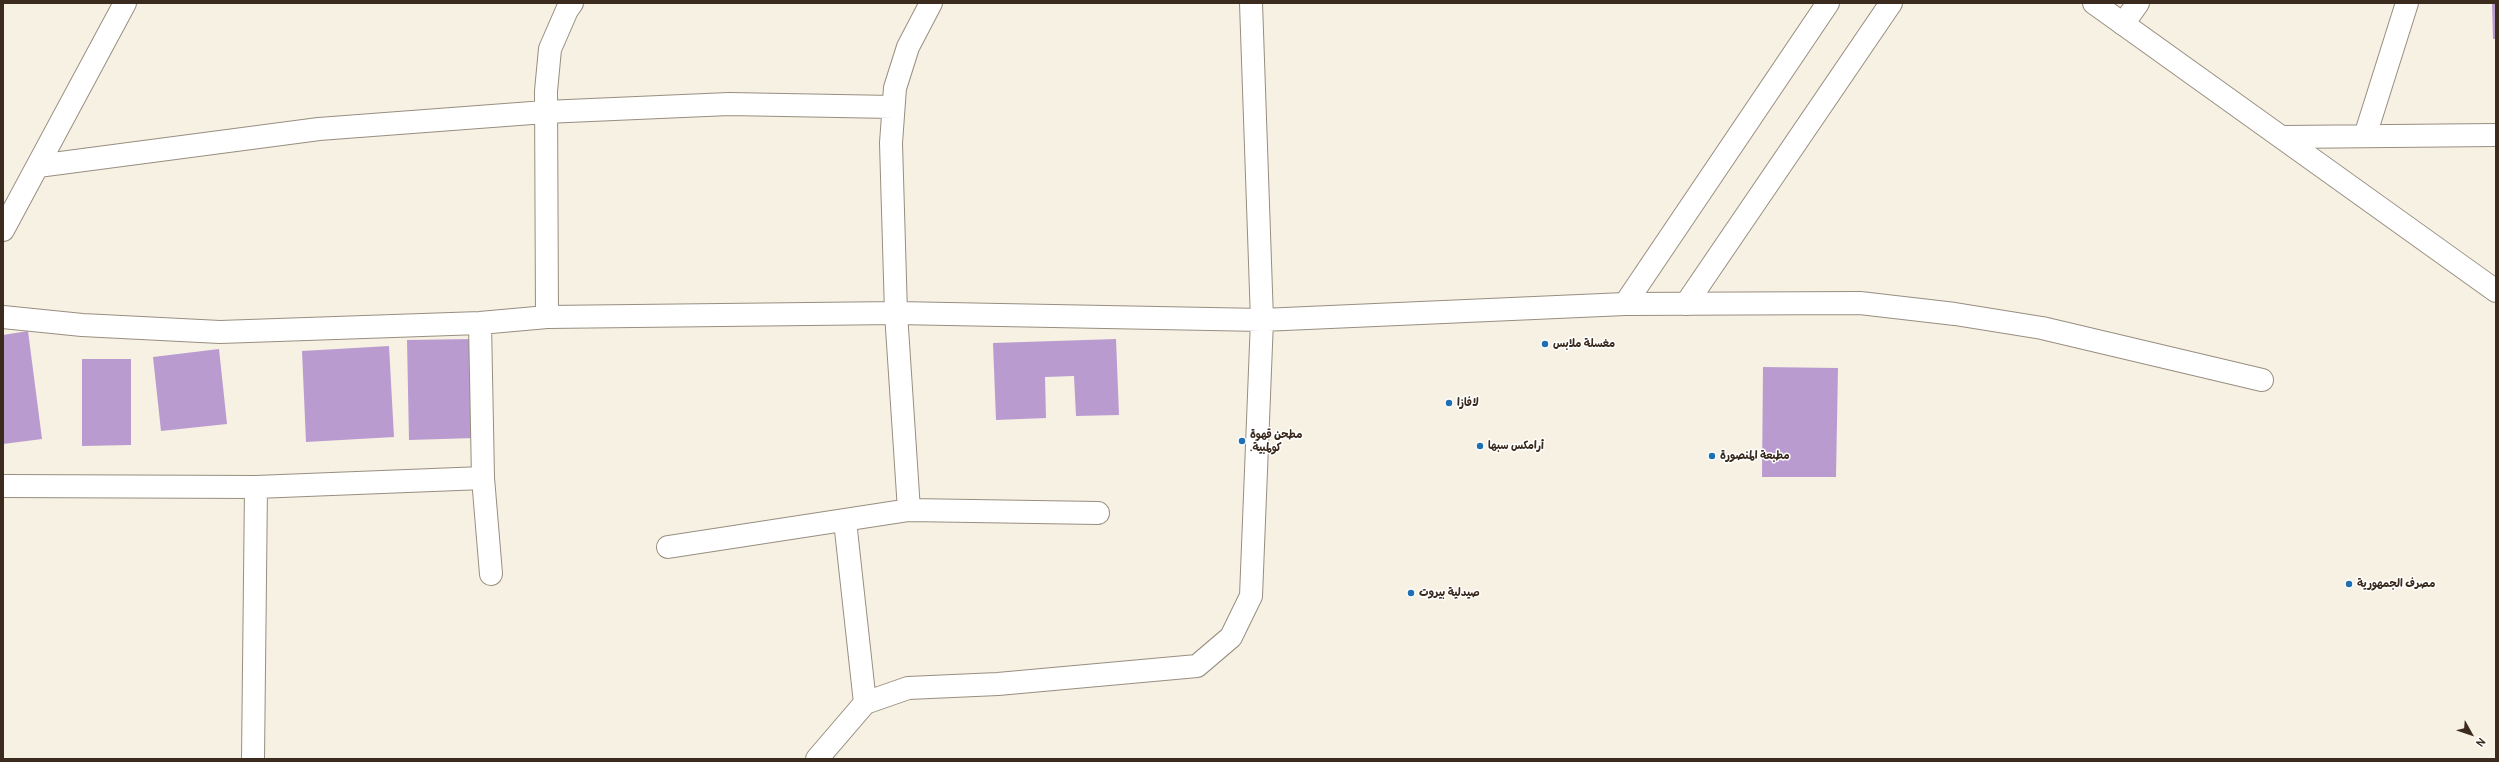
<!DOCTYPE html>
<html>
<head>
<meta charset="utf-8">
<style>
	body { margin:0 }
	#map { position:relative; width:2499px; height:762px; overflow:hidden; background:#f6f1e2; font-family:Pangolin,sans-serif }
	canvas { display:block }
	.frame { position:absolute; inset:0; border:4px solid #3b2a1e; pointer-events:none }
	.north { position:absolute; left:2451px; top:714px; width:40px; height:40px; -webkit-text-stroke:3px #fff; paint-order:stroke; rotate:130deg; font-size:11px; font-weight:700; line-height:16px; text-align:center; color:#3b2a1e }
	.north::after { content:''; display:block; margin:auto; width:14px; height:18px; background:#3b2a1e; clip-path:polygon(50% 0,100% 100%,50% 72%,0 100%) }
</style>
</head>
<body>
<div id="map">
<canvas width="2499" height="762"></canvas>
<div class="frame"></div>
<div class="north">N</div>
</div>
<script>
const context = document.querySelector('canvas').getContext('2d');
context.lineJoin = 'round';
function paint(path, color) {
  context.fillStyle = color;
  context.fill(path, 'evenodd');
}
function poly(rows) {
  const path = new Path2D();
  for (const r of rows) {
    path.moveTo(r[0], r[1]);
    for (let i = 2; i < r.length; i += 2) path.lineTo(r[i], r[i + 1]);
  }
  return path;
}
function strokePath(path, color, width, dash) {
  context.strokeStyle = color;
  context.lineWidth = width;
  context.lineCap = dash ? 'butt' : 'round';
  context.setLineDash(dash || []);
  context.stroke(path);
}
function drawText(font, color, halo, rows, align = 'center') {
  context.font = font + ' Pangolin,"Playpen Sans Arabic",sans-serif';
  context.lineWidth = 3;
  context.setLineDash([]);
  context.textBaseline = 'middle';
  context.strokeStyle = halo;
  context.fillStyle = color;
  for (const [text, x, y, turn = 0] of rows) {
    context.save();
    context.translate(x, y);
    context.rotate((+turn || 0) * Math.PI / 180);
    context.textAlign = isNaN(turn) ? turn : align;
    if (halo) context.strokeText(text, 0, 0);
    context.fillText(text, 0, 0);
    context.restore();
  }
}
paint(poly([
	[2492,3,2496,3,2496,39,2493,39],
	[28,331,42,439,3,444,3,335],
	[473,339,475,438,409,440,407,340],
	[1116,339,1119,415,1076,416,1074,376,1045,377,1046,418,996,420,993,343],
	[389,346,394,437,306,442,302,351],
	[219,349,227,424,161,431,153,357],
	[82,359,131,359,131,445,82,446],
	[1763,367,1838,368,1836,477,1762,477]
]), '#ba9bd0');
const minor = poly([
	[2123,24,2138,3],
	[2365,136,2407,3],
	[2284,137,2496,135],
	[38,166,319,129,545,112,729,104,893,107],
	[3,230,125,3],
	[3,317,82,325,220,332,480,323,547,317,896,313,1262,320,1625,304,1860,303,1955,314,2042,328,2262,380],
	[547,317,546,91,550,49,567,10,572,3],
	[480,323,483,478,491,574],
	[3,486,256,487,483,478],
	[909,510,896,313,891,143,895,88,908,47,931,3],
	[845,521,865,703],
	[668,547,909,510,1098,513],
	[253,759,256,487],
	[817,759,865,703,908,688,998,684,1197,666,1231,637,1251,596,1262,320,1251,3]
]);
const tertiary = poly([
	[2094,3,2496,291]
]);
const primary = poly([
	[1625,304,1828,3],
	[1686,304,1891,3]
]);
strokePath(minor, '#988e80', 24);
strokePath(tertiary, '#988e80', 24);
strokePath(primary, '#988e80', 24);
strokePath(minor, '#fff', 22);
strokePath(tertiary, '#fff', 22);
strokePath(primary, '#fff', 22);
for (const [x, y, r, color] of [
	[1545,344,4,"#1f6fb2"],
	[1449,403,4,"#1f6fb2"],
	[1242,441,4,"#1f6fb2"],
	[1480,446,4,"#1f6fb2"],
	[1712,456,4,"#1f6fb2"],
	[2349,584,4,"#1f6fb2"],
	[1411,593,4,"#1f6fb2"]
]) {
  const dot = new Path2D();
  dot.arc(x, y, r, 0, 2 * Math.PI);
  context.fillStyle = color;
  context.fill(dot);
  strokePath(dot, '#fff', 1.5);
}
drawText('bold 11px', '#3b2a1e', '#fff', [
	["مغسلة ملابس",1553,344],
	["لافازا",1457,403],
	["مطحن قهوة",1250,435],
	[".كولمبية",1250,448],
	["أرامكس سبها",1488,446],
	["مطبعة المنصورة",1720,456],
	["مصرف الجمهورية",2357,584],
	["صيدلية بيروت",1419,593]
], 'left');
</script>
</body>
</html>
